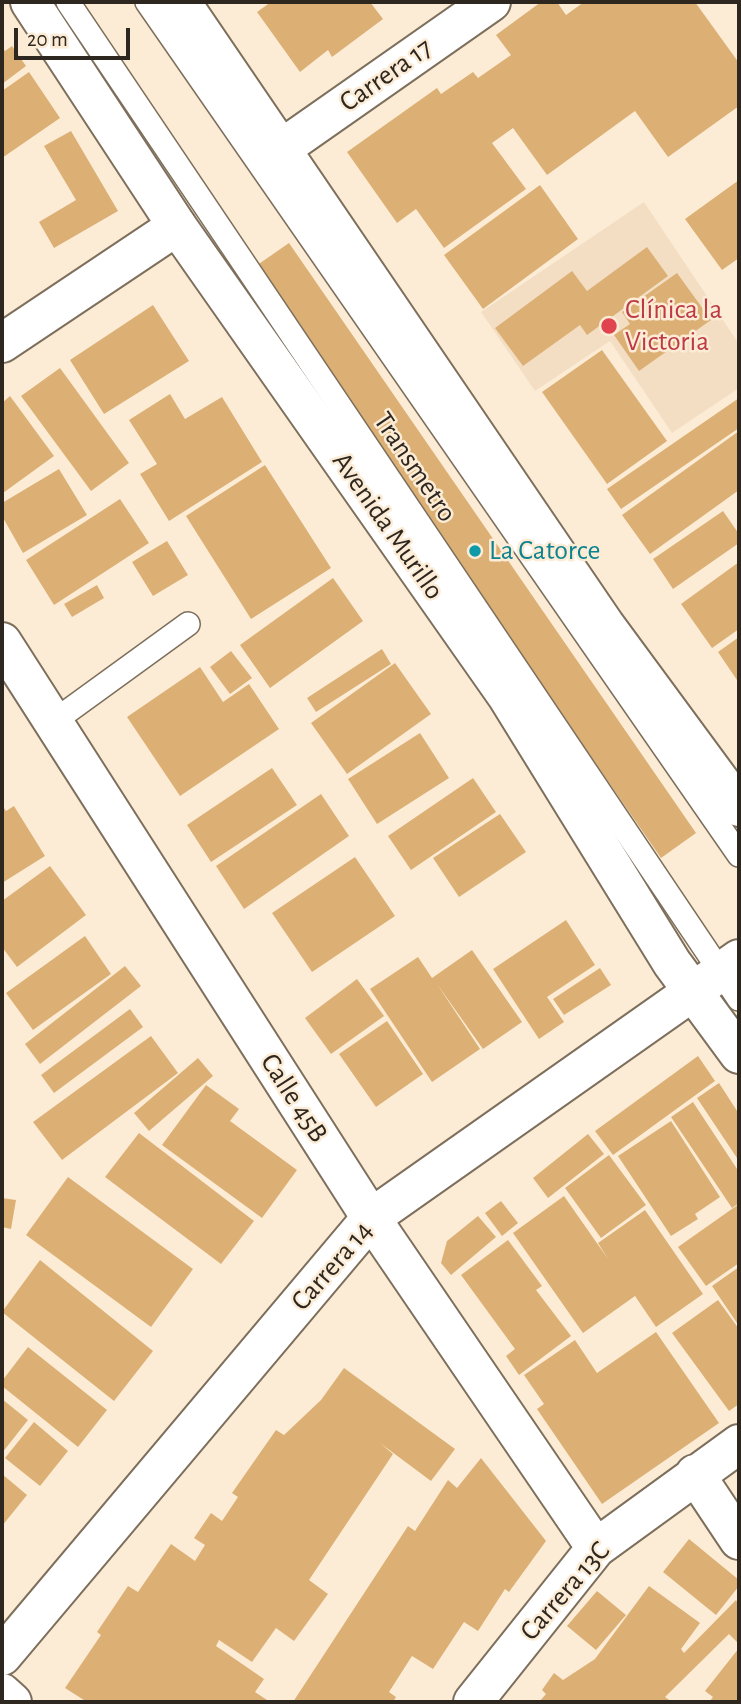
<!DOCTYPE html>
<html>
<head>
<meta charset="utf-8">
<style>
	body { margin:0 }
	#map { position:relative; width:741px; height:1704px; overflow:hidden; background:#fcecd6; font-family:"Alegreya Sans",sans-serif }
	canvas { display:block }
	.frame { position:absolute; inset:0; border:4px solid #2d271f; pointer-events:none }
	.scale { position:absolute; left:14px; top:28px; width:116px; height:32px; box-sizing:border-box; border:4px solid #2d271f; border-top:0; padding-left:9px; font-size:21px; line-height:24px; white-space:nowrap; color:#2d271f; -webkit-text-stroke:5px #fcecd6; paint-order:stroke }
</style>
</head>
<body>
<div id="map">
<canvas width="741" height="1704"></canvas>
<div class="frame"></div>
<div class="scale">20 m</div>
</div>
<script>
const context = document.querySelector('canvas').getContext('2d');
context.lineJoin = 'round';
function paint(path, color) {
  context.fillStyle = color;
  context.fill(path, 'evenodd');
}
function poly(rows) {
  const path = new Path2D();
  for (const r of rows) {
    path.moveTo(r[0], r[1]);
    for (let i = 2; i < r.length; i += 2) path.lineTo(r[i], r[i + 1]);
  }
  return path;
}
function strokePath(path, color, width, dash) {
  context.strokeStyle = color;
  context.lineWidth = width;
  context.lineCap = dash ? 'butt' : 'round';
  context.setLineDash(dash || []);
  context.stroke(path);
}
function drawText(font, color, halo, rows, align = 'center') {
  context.font = font + ' "Alegreya Sans",sans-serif';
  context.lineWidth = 5;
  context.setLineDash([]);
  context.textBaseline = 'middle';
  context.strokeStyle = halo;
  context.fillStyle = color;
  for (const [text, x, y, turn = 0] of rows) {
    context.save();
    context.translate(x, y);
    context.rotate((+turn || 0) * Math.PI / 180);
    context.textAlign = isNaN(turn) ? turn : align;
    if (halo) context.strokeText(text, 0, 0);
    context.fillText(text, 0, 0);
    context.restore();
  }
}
paint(poly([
	[644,202,739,344,739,388,672,433,610,341,535,391,481,312]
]), '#f3dec4');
paint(poly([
	[271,2,370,2,383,19,332,57,328,50,300,72,257,12],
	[541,2,557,2,566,15,584,2,695,2,739,63,739,106,668,157,635,111,547,175,513,128,492,143,526,189,444,248,416,209,397,223,347,152,437,88,441,94,473,72,478,78,511,55,496,35],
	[12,46,26,66,2,84,2,47,5,51],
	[29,72,60,118,2,158,2,91],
	[71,131,118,211,54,248,39,222,76,200,44,146],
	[739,180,739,258,722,270,685,219],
	[540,185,578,239,483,309,444,255],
	[289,243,696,833,661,858,253,268],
	[647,247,668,276,587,335,580,325,523,366,495,328,572,271,587,291],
	[677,273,711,320,639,371,614,335,630,324,622,312],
	[153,305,189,361,104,414,70,360],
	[602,350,667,441,607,484,542,392],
	[60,368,129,463,91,491,21,396],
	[170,394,185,419,222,397,262,462,169,521,140,474,157,464,129,420],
	[10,396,54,456,3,493,2,403],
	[739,398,739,428,621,509,607,489],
	[739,431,739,490,650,554,622,515],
	[265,465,331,568,251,619,186,516],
	[59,469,87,515,23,553,2,516,2,503],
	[120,499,149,543,54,605,26,560],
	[723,511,739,534,739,543,673,589,653,559],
	[167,541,188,575,153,596,132,562],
	[739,562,739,629,712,648,681,604],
	[333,578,363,621,270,688,240,645],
	[97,585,104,598,72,617,64,604],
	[739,637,739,683,718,652],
	[382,649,391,664,316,712,307,698],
	[231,651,252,678,230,694,210,667],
	[395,663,431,714,347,774,311,723],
	[200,667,223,702,249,684,279,729,180,796,127,717],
	[420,733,449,778,377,824,348,779],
	[272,768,297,805,211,862,187,825],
	[473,778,496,812,411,870,388,836],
	[321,794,349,836,244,909,216,866],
	[2,805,6,811,14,806,45,856,2,883],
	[500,814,526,852,459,897,433,858],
	[355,857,395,916,312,972,272,913],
	[50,866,86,915,17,967,2,947,2,901],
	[566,920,595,965,547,997,564,1022,539,1039,493,969],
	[85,936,111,974,33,1030,6,993],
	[472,950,522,1022,483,1049,437,984,480,1049,432,1082,370,989,418,957,432,978],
	[125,966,141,986,40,1064,25,1044],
	[600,968,611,985,564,1015,553,999],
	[357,979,384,1016,331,1054,305,1018],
	[130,1009,143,1027,54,1093,41,1075],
	[387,1021,423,1074,376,1107,339,1054],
	[151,1036,178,1073,62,1160,33,1122],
	[698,1056,715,1081,613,1155,595,1131],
	[198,1058,213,1076,149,1131,134,1113],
	[719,1083,739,1114,739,1161,697,1098],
	[206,1085,239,1109,230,1121,297,1170,262,1218,162,1145],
	[693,1102,739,1172,739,1203,732,1208,671,1117],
	[671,1121,720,1197,695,1214,698,1219,671,1236,618,1156],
	[139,1133,254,1221,221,1264,105,1177],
	[588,1134,604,1154,548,1198,533,1178],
	[609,1155,646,1205,601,1238,565,1188],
	[68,1177,193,1269,151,1327,26,1235],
	[564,1196,608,1259,598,1243,645,1210,703,1294,656,1327,635,1296,583,1333,513,1233],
	[2,1198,16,1200,11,1229,2,1227],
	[501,1201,518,1223,502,1236,485,1213],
	[739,1204,739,1263,706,1286,678,1247],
	[478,1216,496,1237,451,1275,441,1263,447,1241],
	[508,1240,542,1286,536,1290,571,1336,519,1375,506,1356,515,1349,461,1275],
	[40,1260,153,1351,114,1401,2,1312],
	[739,1267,739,1326,712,1286],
	[718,1300,739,1329,739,1404,729,1411,672,1333],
	[656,1332,719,1423,602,1504,537,1409,544,1404,524,1375,575,1340,597,1373],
	[28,1347,107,1410,78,1447,2,1386,2,1381],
	[344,1368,455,1449,431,1481,380,1443,393,1454,309,1580,328,1594,294,1641,276,1628,252,1662,219,1640,216,1646,264,1679,255,1692,270,1702,87,1702,65,1688,101,1635,97,1632,128,1586,138,1592,171,1544,195,1561,205,1545,194,1538,211,1513,222,1521,238,1497,232,1493,276,1430,284,1435,321,1400],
	[2,1399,28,1420,2,1453],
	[34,1422,68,1451,40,1486,5,1458],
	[481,1458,546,1541,509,1592,505,1589,478,1631,464,1622,433,1669,412,1656,389,1692,396,1697,393,1702,293,1702,408,1526,415,1531,448,1480,457,1488],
	[2,1474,27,1495,2,1526],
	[689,1539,739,1580,739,1586,716,1615,663,1572],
	[649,1586,700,1623,681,1649,684,1653,736,1600,739,1605,739,1644,729,1634,665,1697,672,1702,539,1702,546,1694,542,1690,554,1673,563,1680,595,1659],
	[597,1591,626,1615,596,1650,567,1626],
	[739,1648,739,1702,709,1702,713,1697,705,1691]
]), '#dcb074');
const service = poly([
	[68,2,739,999],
	[147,2,739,855],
	[53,722,188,624]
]);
const minor = poly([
	[281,149,491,2],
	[2,343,177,226],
	[2,642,371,1218,596,1548],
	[695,1474,739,1540],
	[2,1693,12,1702],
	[473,1702,596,1548,739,1444]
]);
const tertiary = poly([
	[2,1656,371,1218,739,959]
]);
const primary = poly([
	[30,2,177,226,507,696,672,963,739,1054],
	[181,2,605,625,739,807]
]);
strokePath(service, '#7d6f5c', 26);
strokePath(minor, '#7d6f5c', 42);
strokePath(tertiary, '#7d6f5c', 42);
strokePath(primary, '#7d6f5c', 42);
strokePath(service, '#fff', 23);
strokePath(minor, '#fff', 38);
strokePath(tertiary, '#fff', 38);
strokePath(primary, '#fff', 38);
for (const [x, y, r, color] of [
	[609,326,9,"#e0444e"],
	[475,551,7,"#0f9aa8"]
]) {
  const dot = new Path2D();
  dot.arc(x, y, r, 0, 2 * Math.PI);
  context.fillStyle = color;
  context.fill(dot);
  strokePath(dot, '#fcecd6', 2.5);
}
drawText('28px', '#2d271f', '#fcecd6', [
	["Carrera 17",386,75,-35],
	["Transmetro",415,467,56],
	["Avenida Murillo",388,526,55],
	["Calle 45B",294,1098,57],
	["Carrera 14",332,1266,-49],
	["Carrera 13C",565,1591,-49]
]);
drawText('28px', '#be3a42', '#fcecd6', [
	["Clínica la",625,310],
	["Victoria",625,342]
], 'left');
drawText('28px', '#0d838f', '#fcecd6', [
	["La Catorce",489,551]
], 'left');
</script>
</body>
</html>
